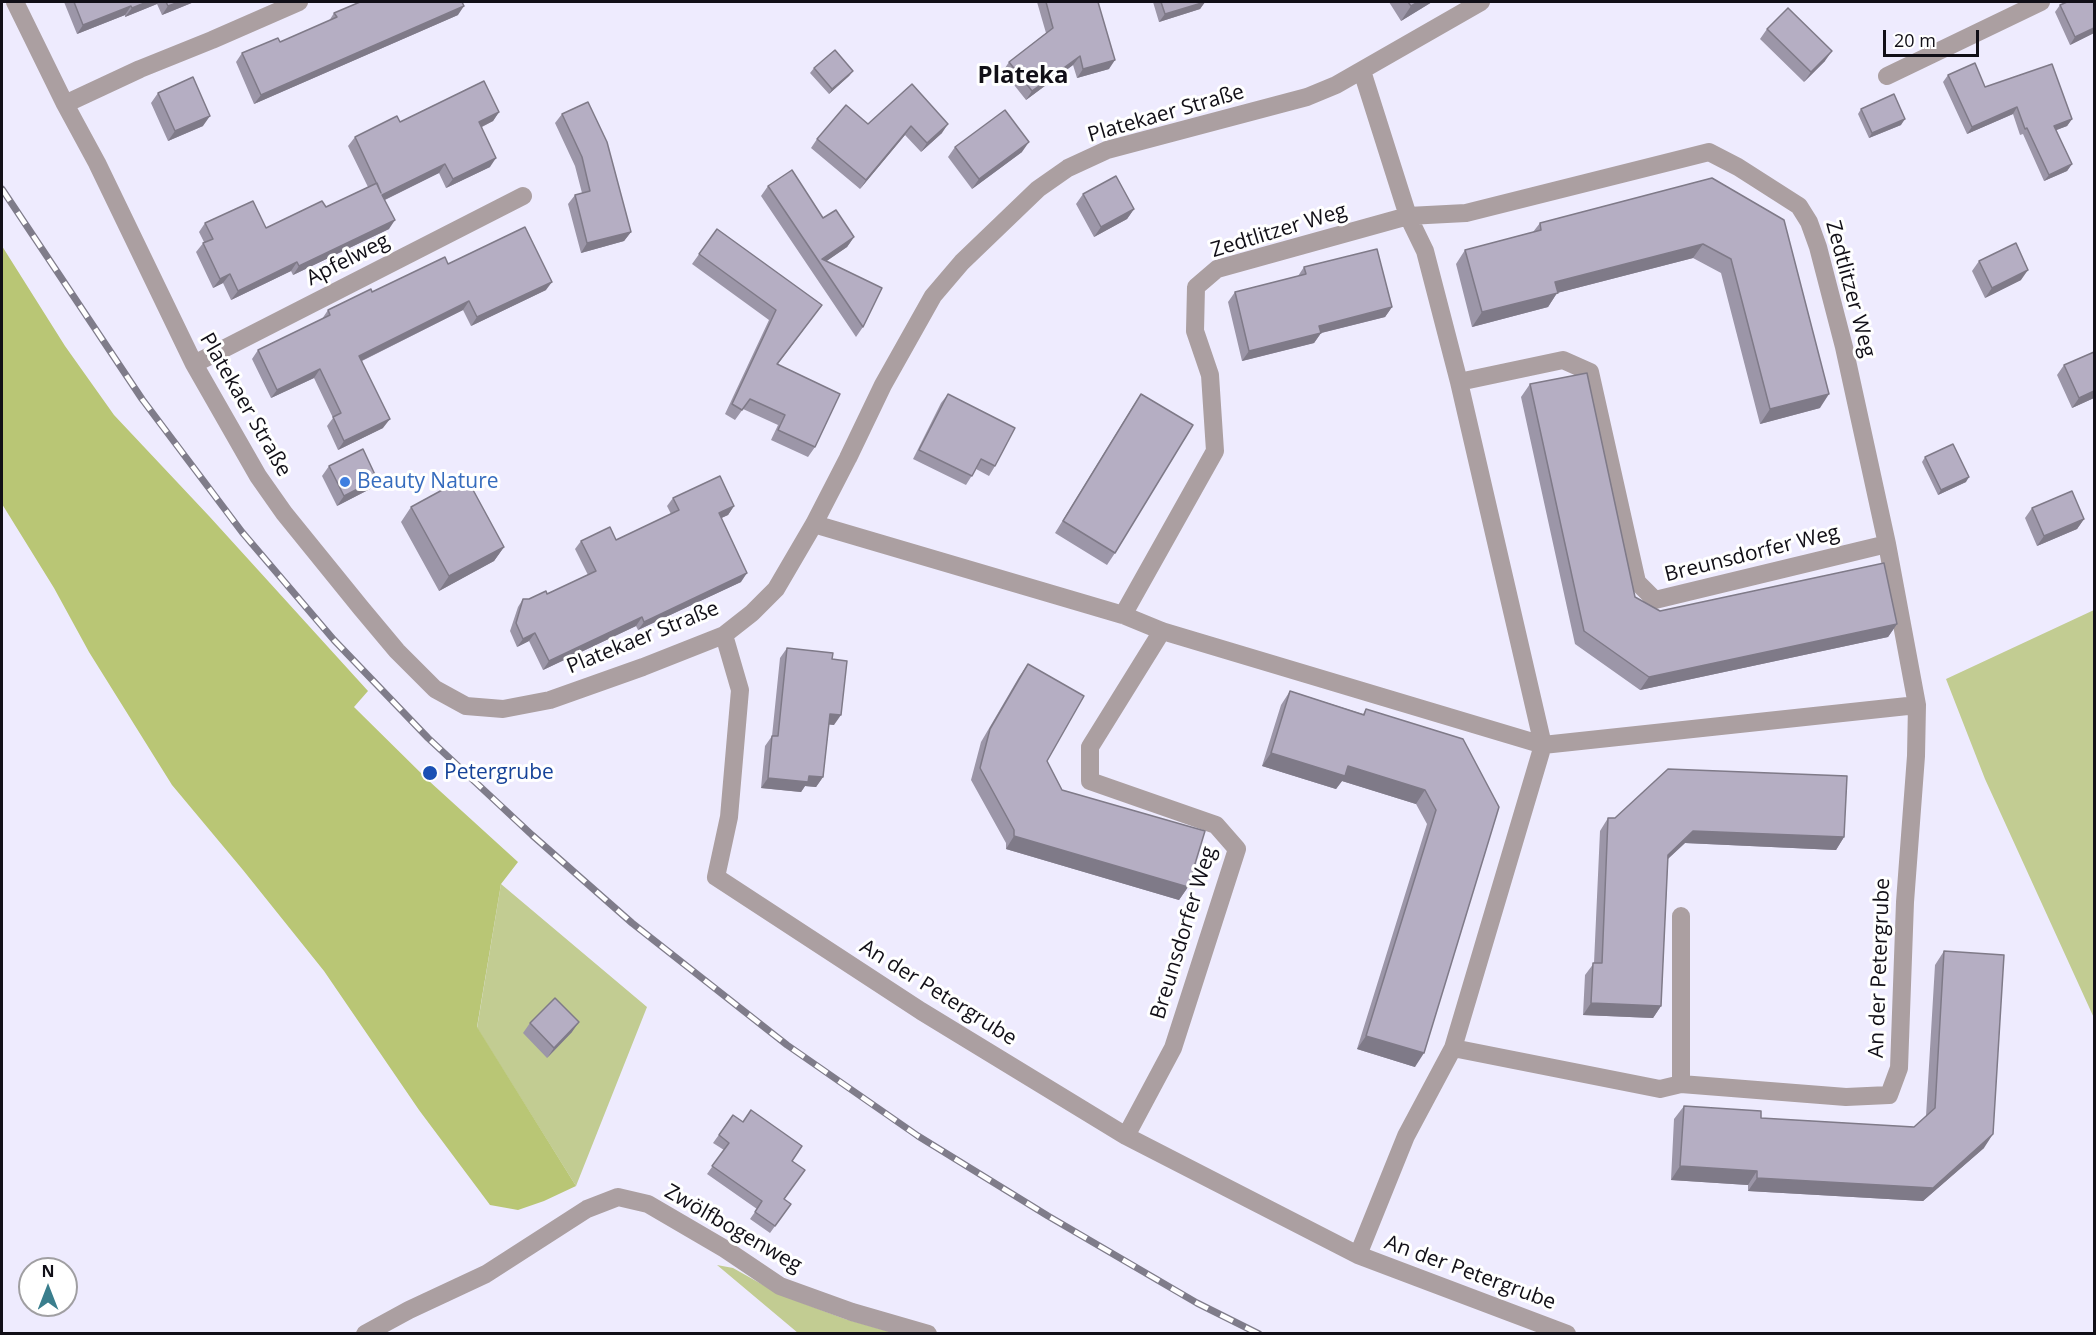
<!DOCTYPE html>
<html>
<head>
<meta charset="utf-8">
<style>
	body { margin:0 }
	#map { position:relative; width:2096px; height:1335px; overflow:hidden; background:#eeebfe; font-family:"Open Sans",sans-serif }
	canvas { display:block }
	.frame { position:absolute; inset:0; border:3px solid #110f17; pointer-events:none }
	.north { position:absolute; left:18px; top:1257px; width:60px; height:60px; box-sizing:border-box; background:#fff; border:2px solid #a09fa2; border-radius:50%; rotate:0deg; font-size:16px; font-weight:700; line-height:24px; text-align:center; color:#110f17 }
	.north::after { content:''; display:block; margin:auto; width:21px; height:27px; background:#3a7e8d; clip-path:polygon(50% 0,100% 100%,50% 72%,0 100%) }
	.scale { position:absolute; left:1883px; top:30px; width:96px; height:27px; box-sizing:border-box; border:3px solid #110f17; border-top:0; padding-left:8px; font-size:18px; line-height:21px; white-space:nowrap; color:#110f17; -webkit-text-stroke:4px #fff; paint-order:stroke }
</style>
</head>
<body>
<div id="map">
<canvas width="2096" height="1335"></canvas>
<div class="frame"></div>
<div class="north">N</div>
<div class="scale">20 m</div>
</div>
<script>
const context = document.querySelector('canvas').getContext('2d');
context.lineJoin = 'round';
function paint(path, color) {
  context.fillStyle = color;
  context.fill(path, 'evenodd');
}
function poly(rows) {
  const path = new Path2D();
  for (const r of rows) {
    path.moveTo(r[0], r[1]);
    for (let i = 2; i < r.length; i += 2) path.lineTo(r[i], r[i + 1]);
  }
  return path;
}
function strokePath(path, color, width, dash) {
  context.strokeStyle = color;
  context.lineWidth = width;
  context.lineCap = dash ? 'butt' : 'round';
  context.setLineDash(dash || []);
  context.stroke(path);
}
function drawText(font, color, halo, rows, align = 'center') {
  context.font = font + ' "Open Sans",sans-serif';
  context.lineWidth = 6;
  context.setLineDash([]);
  context.textBaseline = 'middle';
  context.strokeStyle = halo;
  context.fillStyle = color;
  for (const [text, x, y, turn = 0] of rows) {
    context.save();
    context.translate(x, y);
    context.rotate((+turn || 0) * Math.PI / 180);
    context.textAlign = isNaN(turn) ? turn : align;
    if (halo) context.strokeText(text, 0, 0);
    context.fillText(text, 0, 0);
    context.restore();
  }
}
paint(poly([
	[2094,610,2094,1018,1985,779,1946,679],
	[501,884,647,1007,576,1186,477,1028],
	[717,1265,733,1268,781,1295,845,1319,894,1333,798,1333]
]), '#c2cc92');
paint(poly([
	[2,246,65,346,114,415,209,516,368,691,354,707,429,781,518,862,501,884,477,1027,576,1186,544,1201,518,1210,490,1205,419,1110,324,971,243,870,172,785,89,652,54,588,2,504]
]), '#b9c675');
strokePath(poly([
	[15,2,65,104,97,163,194,364,258,476,284,513,361,608,397,651,435,689,466,706,503,709,550,700,643,667,724,635,752,613,776,589,814,524,848,458,883,385,933,296,962,262,1038,189,1068,168,1107,150,1307,97,1336,85,1481,2],
	[1887,76,2041,2],
	[65,104,140,69,212,40,299,2],
	[194,364,523,196],
	[1459,382,1563,360,1590,372,1637,582,1655,600,1887,544],
	[814,524,1123,615,1162,631,1543,745,1917,705,1887,544,1844,347,1818,247,1809,222,1799,206,1738,167,1709,152,1466,213,1408,216,1217,269,1196,287,1195,331,1210,375,1215,451,1123,615],
	[724,635,740,690,729,817,716,877,921,1011,1126,1136,1358,1255,1567,1334],
	[1681,916,1681,1084],
	[1453,1048,1660,1089,1681,1084,1846,1097,1889,1095,1899,1068,1905,902,1916,756,1917,705],
	[1126,1136,1173,1048,1237,849,1216,825,1090,781,1090,747,1162,631],
	[1358,1255,1406,1136,1453,1048,1543,745,1459,382,1425,251,1408,216,1362,71],
	[365,1334,409,1310,486,1274,587,1209,618,1197,648,1204,725,1249,780,1286,852,1312,928,1334]
]), '#ab9fa1', 18);
const rail = poly([
	[2,189,142,399,242,532,334,640,428,738,532,835,632,923,787,1045,918,1136,1048,1216,1197,1303,1259,1334]
]);
strokePath(rail, '#7f7c8a', 7);
strokePath(rail, '#fff', 4.5, [14]);
paint(poly([
	[64,2,194,2,162,15,157,4,125,17,125,15,77,34],
	[1037,2,1098,2,1109,69,1077,78,1073,65,1026,100,1003,71,1009,62,1046,33],
	[1153,2,1205,2,1200,9,1159,22],
	[1389,2,1432,2,1401,21],
	[2060,5,2094,33,2070,45,2055,12],
	[334,13,458,15,254,104,236,62,242,53,280,42,329,21],
	[1767,29,1825,61,1804,82,1760,39],
	[814,68,853,71,849,76,829,94,810,73],
	[1948,75,1985,87,2072,119,2067,126,2056,130,2072,164,2067,171,2044,181,2023,134,2020,135,2013,114,1967,134,1943,82],
	[912,84,942,133,921,152,905,135,860,189,811,148,817,139,868,124],
	[158,93,203,126,168,141,151,103],
	[1861,109,1901,125,1869,138,1858,114],
	[499,112,493,121,482,127,490,167,446,188,439,173,385,200,389,229,293,275,291,271,231,300,223,283,213,288,196,252,204,242,199,232,205,223,266,228,326,207,368,187,348,146,355,137,400,122],
	[562,114,631,232,624,241,581,253,568,204,575,195,582,193,575,166,555,123],
	[955,147,1022,152,972,189,948,157],
	[1712,178,1820,408,1760,424,1721,273,1693,258,1557,293,1548,307,1472,327,1456,264,1465,250,1533,232,1540,223],
	[768,186,823,218,854,237,847,247,826,261,863,327,856,337,761,196],
	[1083,194,1134,209,1127,219,1094,237,1076,204],
	[717,229,822,305,778,364,815,447,808,457,771,440,778,425,743,409,735,420,725,414,769,320,692,264],
	[1979,261,2021,280,1985,298,1972,271],
	[448,264,546,290,471,326,463,310,362,361,383,428,338,450,327,426,333,418,314,378,271,398,252,359,258,350,322,319,328,310,372,292],
	[1304,267,1392,307,1385,317,1321,333,1314,343,1242,361,1228,302,1235,292,1298,276],
	[2094,352,2094,398,2072,408,2057,375,2064,365],
	[1530,384,1635,597,1660,611,1897,624,1888,637,1640,690,1575,644,1521,397],
	[948,394,995,466,989,476,976,469,966,485,913,459,941,403],
	[1141,394,1115,553,1107,565,1055,533,1133,406],
	[1925,457,1966,482,1938,495,1922,462],
	[329,466,370,489,337,506,322,476],
	[673,498,734,506,728,515,721,518,741,582,638,630,636,626,543,670,529,641,517,647,510,631,518,607,523,599,529,599,547,594,588,575,575,549,581,541,616,540,671,514,667,506],
	[411,507,504,547,494,561,439,591,401,522],
	[2032,508,2084,519,2077,529,2037,546,2025,518],
	[787,648,832,659,834,725,829,724,823,777,816,787,805,786,801,792,761,788,765,746,772,736,780,658],
	[1028,664,1047,761,1062,790,1188,887,1179,900,1006,849,1006,843,971,780,981,742,1019,677],
	[1290,691,1363,714,1366,709,1463,739,1415,1067,1357,1049,1427,824,1416,804,1342,781,1336,789,1262,766,1281,705],
	[1608,818,1844,837,1836,850,1685,843,1668,859,1661,1006,1653,1018,1583,1015,1585,975,1594,963,1600,831],
	[1944,951,1984,1148,1923,1201,1748,1191,1748,1185,1671,1180,1674,1119,1684,1106,1761,1118,1914,1127,1926,1116,1935,965],
	[530,1023,572,1032,547,1058,523,1033],
	[733,1115,792,1161,784,1199,791,1204,770,1233,750,1219,757,1209,707,1174,724,1150,713,1143]
]), '#9c96a8');
paint(poly([
	[147,2,159,2,157,4,125,17,132,8],
	[179,2,194,2,162,15,168,6],
	[1205,2,1200,9,1159,22,1165,14],
	[1418,2,1432,2,1401,21,1411,6],
	[131,6,125,15,77,34,83,25],
	[464,6,458,15,254,104,261,95],
	[2094,28,2094,33,2070,45,2075,37],
	[1832,51,1825,61,1804,82,1811,72],
	[1080,56,1073,65,1026,100,1032,91],
	[1115,60,1109,69,1077,78,1083,69],
	[853,71,849,76,829,94,832,89],
	[2017,107,2013,114,1967,134,1972,127],
	[499,112,493,121,473,131,479,122],
	[210,116,203,126,168,141,175,131],
	[1905,119,1901,125,1869,138,1872,133],
	[2072,119,2067,126,2049,133,2054,126],
	[948,124,942,133,921,152,927,143],
	[911,126,905,135,860,189,866,180],
	[1029,142,1022,152,972,189,979,179],
	[496,158,490,167,446,188,453,179],
	[445,164,439,173,376,204,382,195],
	[2072,164,2067,171,2044,181,2049,175],
	[1134,209,1127,219,1094,237,1101,227],
	[395,220,389,229,293,275,299,266],
	[631,232,624,241,581,253,587,243],
	[854,237,847,247,821,265,822,259],
	[1703,244,1693,258,1557,293,1548,307,1472,327,1482,312,1555,282],
	[297,262,291,271,231,300,238,291],
	[2028,270,2021,280,1985,298,1992,288],
	[230,274,223,283,213,288,220,279],
	[552,282,546,290,471,326,477,317],
	[469,301,463,310,353,365,359,356],
	[1392,307,1385,317,1321,333,1314,343,1242,361,1249,351,1319,326],
	[320,369,314,378,271,398,277,390],
	[2094,391,2094,398,2072,408,2079,398],
	[1829,394,1820,408,1760,424,1770,409],
	[390,419,383,428,338,450,344,441],
	[1969,477,1966,482,1938,495,1941,490],
	[377,479,370,489,337,506,344,496],
	[734,506,728,515,713,522,719,513],
	[2084,519,2077,529,2037,546,2044,536],
	[504,547,494,561,439,591,449,576],
	[747,573,741,582,638,630,644,622],
	[642,617,636,626,543,670,549,661],
	[1897,624,1888,637,1640,690,1649,677],
	[535,633,529,641,517,647,523,639],
	[830,714,841,715,834,725,823,724],
	[1271,753,1348,766,1425,790,1416,804,1342,781,1336,789,1262,766],
	[809,776,823,777,816,787,805,786,801,792,761,788,768,778],
	[1693,831,1844,837,1836,850,1685,843,1659,867,1668,855],
	[1014,836,1188,887,1179,900,1006,849],
	[1591,1003,1661,1006,1653,1018,1583,1015],
	[579,1022,572,1032,547,1058,554,1048],
	[1366,1036,1424,1053,1415,1067,1357,1049],
	[1993,1134,1984,1148,1923,1201,1748,1191,1757,1178],
	[1680,1166,1757,1171,1748,1185,1671,1180]
]), '#7f7a88');
const building = poly([
	[74,2,147,2,132,8,131,6,83,25,74,2],
	[166,2,179,2,168,6,166,2],
	[360,2,462,2,464,6,261,95,242,53,278,38,280,42,337,17,334,13,360,2],
	[1046,2,1098,2,1115,60,1083,69,1080,56,1032,91,1009,62,1053,28,1046,2],
	[1161,2,1205,2,1165,14,1161,2],
	[1408,2,1418,2,1411,6,1408,2],
	[2067,2,2094,2,2094,28,2075,37,2060,5,2067,2],
	[1788,8,1832,51,1811,72,1767,29,1788,8],
	[835,50,853,71,832,89,814,68,835,50],
	[1975,63,1985,87,2052,64,2072,119,2054,126,2072,164,2049,175,2027,128,2025,129,2017,107,1972,127,1948,75,1975,63],
	[193,77,210,116,175,131,158,93,193,77],
	[484,81,499,112,479,122,496,158,453,179,445,164,382,195,395,220,299,266,297,262,238,291,230,274,220,279,203,243,213,239,205,223,253,201,266,228,322,201,326,207,377,183,381,193,355,137,397,116,400,122,484,81],
	[912,84,948,124,927,143,911,126,866,180,817,139,846,105,868,124,912,84],
	[1894,94,1905,119,1872,133,1861,109,1894,94],
	[588,102,607,142,631,232,587,243,575,195,590,191,582,157,562,114,588,102],
	[1005,110,1029,142,979,179,955,147,1005,110],
	[792,170,823,218,836,210,854,237,822,259,882,288,863,327,768,186,792,170],
	[1116,176,1134,209,1101,227,1083,194,1116,176],
	[1712,178,1784,220,1829,394,1770,409,1731,259,1703,244,1555,282,1558,293,1482,312,1465,250,1541,230,1540,223,1712,178],
	[525,227,552,282,477,317,469,301,359,356,390,419,344,441,333,417,341,413,320,369,277,390,258,350,330,315,328,310,371,289,372,292,445,257,448,264,525,227],
	[717,229,822,305,777,364,840,394,815,447,778,430,785,415,750,399,742,410,732,404,776,310,699,254,717,229],
	[2016,243,2028,270,1992,288,1979,261,2016,243],
	[1377,249,1392,307,1319,326,1321,333,1249,351,1235,292,1306,274,1304,267,1377,249],
	[2094,352,2094,391,2079,398,2064,365,2094,352],
	[1587,373,1635,597,1660,611,1884,563,1897,624,1649,677,1584,631,1530,384,1587,373],
	[948,394,1015,428,995,466,981,459,972,476,919,450,948,394],
	[1141,394,1193,425,1115,553,1063,521,1141,394],
	[1953,444,1969,477,1941,490,1925,457,1953,444],
	[363,449,377,479,344,496,329,466,363,449],
	[720,476,734,506,719,513,747,573,644,622,642,617,549,661,535,633,523,639,516,623,523,599,529,599,546,591,547,594,596,571,581,541,610,527,616,540,679,510,673,498,720,476],
	[466,477,504,547,449,576,411,507,466,477],
	[2072,491,2084,519,2044,536,2032,508,2072,491],
	[787,648,833,653,832,659,847,661,841,715,830,714,823,777,809,776,808,782,768,778,772,736,778,736,787,648],
	[1028,664,1084,696,1047,761,1062,790,1205,831,1188,887,1014,836,1014,830,980,768,990,729,1028,664],
	[1290,691,1364,715,1366,709,1463,739,1499,807,1424,1053,1366,1036,1436,810,1425,790,1348,766,1345,776,1271,753,1290,691],
	[1668,769,1847,776,1844,837,1693,831,1668,855,1661,1006,1591,1003,1593,963,1602,963,1608,818,1615,818,1668,769],
	[1944,951,2004,955,1993,1134,1933,1188,1757,1178,1757,1171,1680,1166,1684,1106,1761,1111,1761,1118,1914,1127,1935,1108,1944,951],
	[555,998,579,1022,554,1048,530,1023,555,998],
	[751,1110,802,1146,792,1161,805,1170,784,1199,791,1204,775,1226,755,1212,762,1201,712,1166,729,1143,719,1135,733,1115,743,1122,751,1110]
]);
paint(building, '#b5aec3');
strokePath(building, '#7f7a88', 1.5);
for (const [x, y, r, color] of [
	[345,482,6,"#3f7fe0"],
	[430,773,8,"#1a4fb4"]
]) {
  const dot = new Path2D();
  dot.arc(x, y, r, 0, 2 * Math.PI);
  context.fillStyle = color;
  context.fill(dot);
  strokePath(dot, '#fff', 2);
}
drawText('21px', '#110f17', '#fff', [
	["Platekaer Straße",1166,114,-16],
	["Zedtlitzer Weg",1279,231,-17],
	["Apfelweg",348,260,-27],
	["Zedtlitzer Weg",1850,289,75],
	["Platekaer Straße",245,405,60],
	["Breunsdorfer Weg",1752,554,-14],
	["Platekaer Straße",643,638,-22],
	["Breunsdorfer Weg",1184,933,-73],
	["An der Petergrube",1880,968,-88],
	["An der Petergrube",938,993,32],
	["Zwölfbogenweg",733,1229,30],
	["An der Petergrube",1470,1273,20]
]);
drawText('21px', '#366cbe', '#fff', [
	["Beauty Nature",357,482]
], 'left');
drawText('21px', '#164399', '#fff', [
	["Petergrube",444,773]
], 'left');
drawText('bold 24px', '#110f17', '#fff', [
	["Plateka",1023,76]
]);
</script>
</body>
</html>
